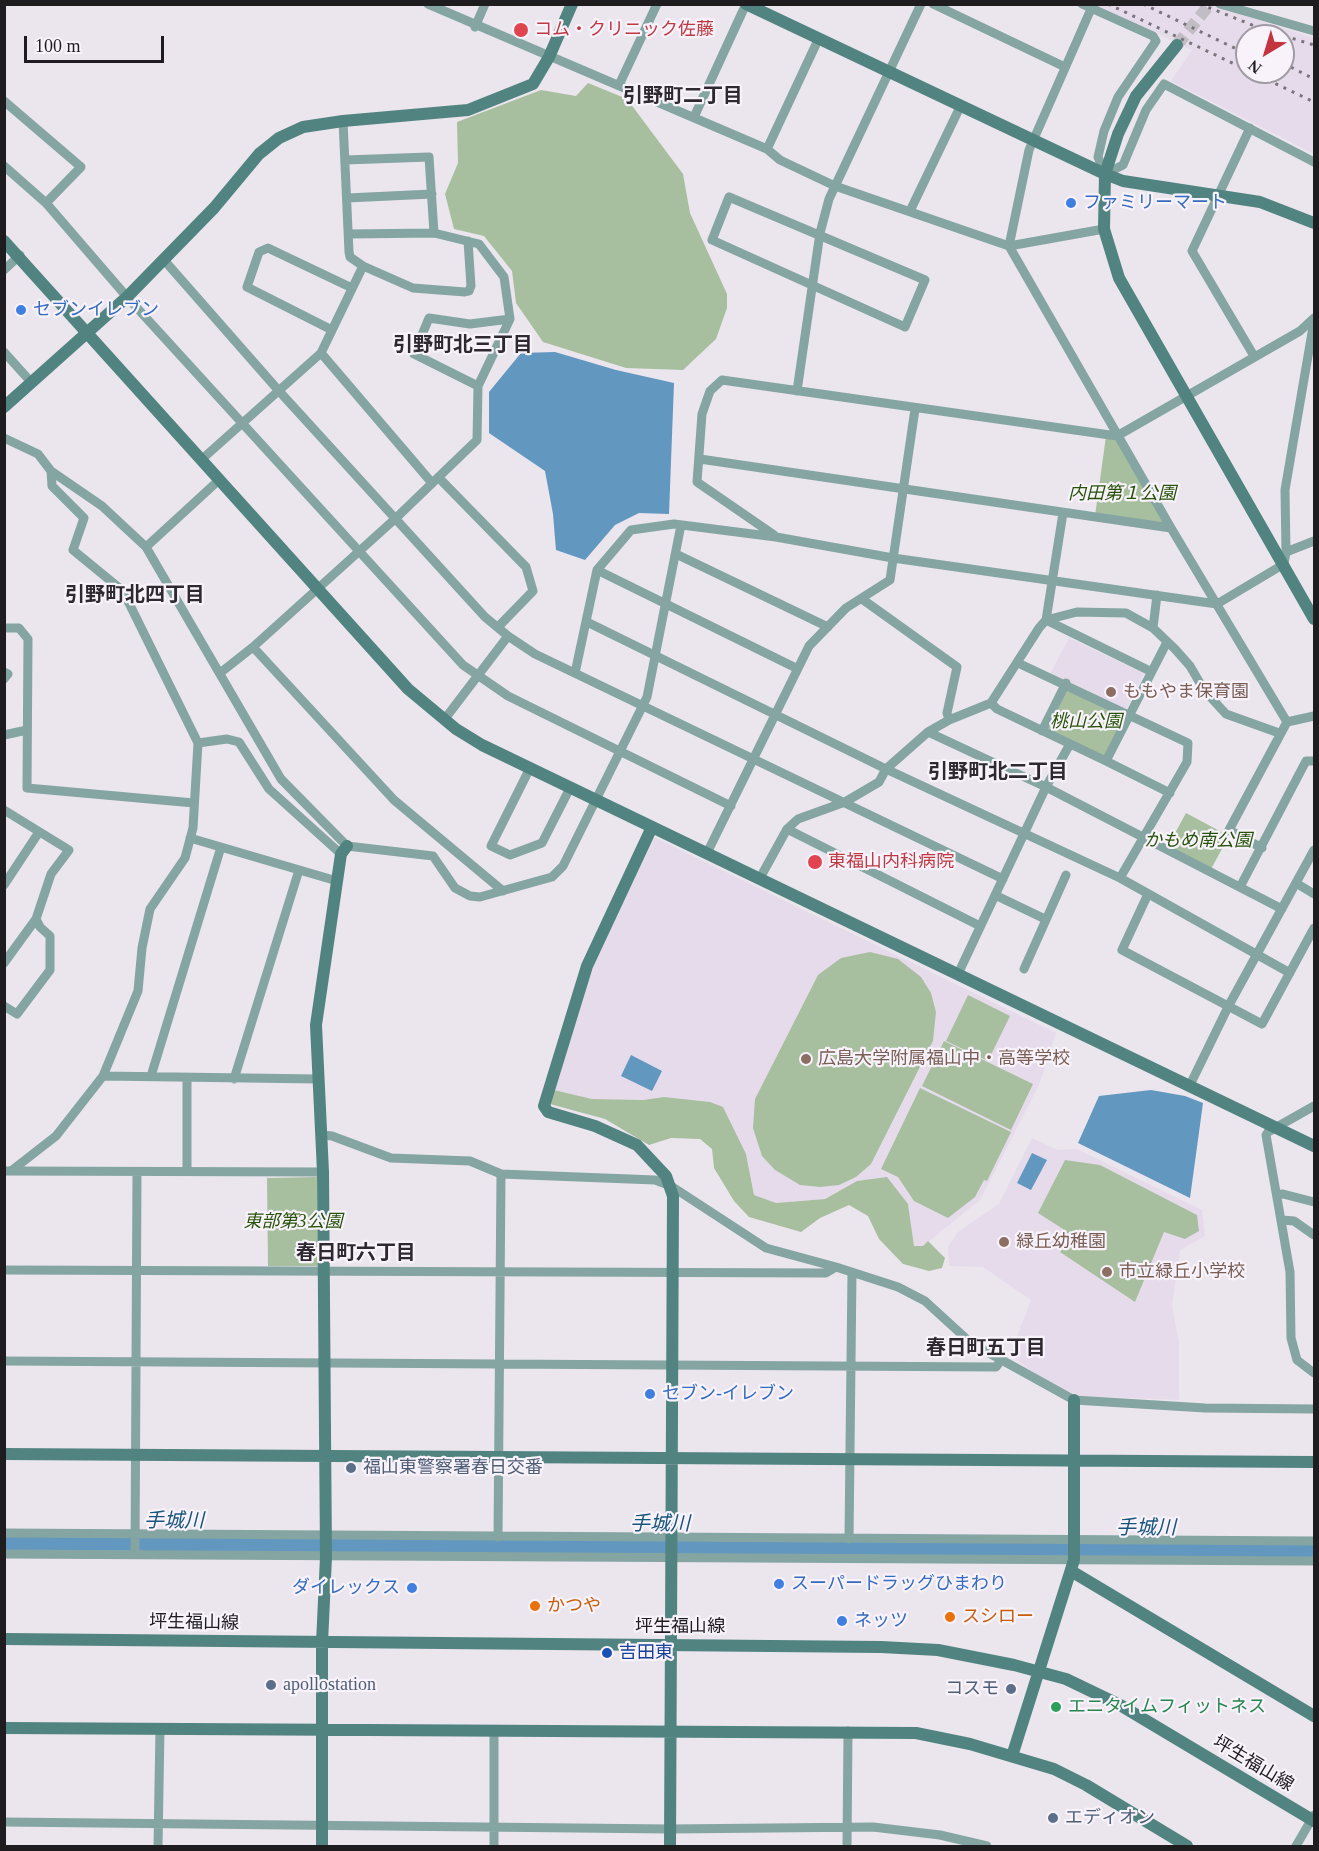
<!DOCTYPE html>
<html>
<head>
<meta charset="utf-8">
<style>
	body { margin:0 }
	#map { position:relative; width:1319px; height:1851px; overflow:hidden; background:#ebe5ee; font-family:"Times New Roman",serif }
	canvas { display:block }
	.frame { position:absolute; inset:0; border:6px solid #1e1c1f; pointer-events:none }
	.north { position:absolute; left:1235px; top:24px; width:60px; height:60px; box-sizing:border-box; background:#f8f2fb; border:2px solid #a19ca3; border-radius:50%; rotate:218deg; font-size:16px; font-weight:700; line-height:24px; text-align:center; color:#1e1c1f }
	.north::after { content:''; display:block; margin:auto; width:21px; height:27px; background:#c4343f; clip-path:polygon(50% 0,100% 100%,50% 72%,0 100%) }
	.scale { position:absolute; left:24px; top:36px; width:140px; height:27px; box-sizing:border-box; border:3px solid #1e1c1f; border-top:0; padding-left:8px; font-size:18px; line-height:21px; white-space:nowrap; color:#1e1c1f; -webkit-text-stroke:4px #f8f2fb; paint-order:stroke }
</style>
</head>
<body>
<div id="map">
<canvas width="1319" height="1851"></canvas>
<div class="frame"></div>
<div class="north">N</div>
<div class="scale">100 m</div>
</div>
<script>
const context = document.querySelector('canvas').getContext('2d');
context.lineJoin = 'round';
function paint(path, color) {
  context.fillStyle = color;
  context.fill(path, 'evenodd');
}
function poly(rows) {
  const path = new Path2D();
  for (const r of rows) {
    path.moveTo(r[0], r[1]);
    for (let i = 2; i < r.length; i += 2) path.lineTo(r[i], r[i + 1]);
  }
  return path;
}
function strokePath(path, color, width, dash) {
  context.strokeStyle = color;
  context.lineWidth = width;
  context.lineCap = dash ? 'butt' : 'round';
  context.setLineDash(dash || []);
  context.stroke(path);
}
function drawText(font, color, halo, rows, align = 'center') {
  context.font = font + ' "Times New Roman","Noto Sans JP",serif';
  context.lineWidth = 4.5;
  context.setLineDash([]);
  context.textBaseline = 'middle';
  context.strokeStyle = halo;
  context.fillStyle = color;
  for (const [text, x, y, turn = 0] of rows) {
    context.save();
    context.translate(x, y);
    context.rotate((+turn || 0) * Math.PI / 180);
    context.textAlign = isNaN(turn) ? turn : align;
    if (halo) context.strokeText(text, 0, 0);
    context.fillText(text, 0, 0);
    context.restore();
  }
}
paint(poly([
	[1096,5,1211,5,1314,38,1314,154,1171,81,1192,50],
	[1247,36,1283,36,1283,72,1247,72],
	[1069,638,1144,673,1126,710,1050,674],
	[654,837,1056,1033,1039,1085,980,1200,923,1246,914,1246,908,1204,857,1181,825,1199,776,1203,754,1195,746,1154,664,1097,643,1100,592,1099,554,1090,593,966],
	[1032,1138,1058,1150,1077,1149,1202,1210,1205,1236,1180,1250,1172,1306,1179,1342,1179,1400,1080,1396,1062,1389,1035,1374,1010,1354,1031,1300,983,1267,949,1266,948,1247,958,1232,999,1204]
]), '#e6dbeb');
paint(poly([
	[588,83,627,99,683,174,690,213,727,294,727,308,716,339,683,370,626,368,543,342,516,303,512,271,484,236,454,229,445,194,458,163,457,122,541,90,576,96],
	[1106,436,1116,437,1168,526,1095,516],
	[1067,685,1128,714,1105,760,1043,730],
	[1186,813,1229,836,1211,869,1168,846],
	[870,952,898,959,921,977,931,993,936,1012,933,1041,871,1164,856,1177,839,1185,820,1187,800,1185,775,1170,762,1156,753,1128,755,1099,818,975,841,958],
	[968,995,1010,1016,988,1061,946,1041],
	[944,1041,1033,1084,1011,1130,922,1086],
	[920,1088,1011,1132,987,1181,984,1180,975,1197,948,1218,914,1201,898,1177,881,1169],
	[554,1090,592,1099,643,1100,664,1097,710,1102,723,1107,746,1154,754,1195,776,1203,825,1199,857,1181,887,1177,908,1204,914,1246,923,1246,928,1241,945,1258,942,1268,929,1271,903,1264,879,1239,868,1216,849,1205,820,1218,801,1232,749,1217,734,1201,714,1168,712,1149,700,1139,671,1138,649,1145,605,1119,550,1104],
	[1065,1160,1100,1165,1197,1215,1199,1231,1185,1239,1164,1232,1135,1302,1060,1252,1066,1244,1063,1229,1038,1213],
	[317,1177,318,1266,268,1266,267,1178]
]), '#a8bf9f');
paint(poly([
	[555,352,616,370,674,383,669,514,639,513,615,525,585,560,556,550,553,514,545,471,489,433,489,392,521,353],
	[631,1055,662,1071,652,1091,621,1076],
	[1151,1090,1185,1096,1203,1103,1190,1198,1078,1143,1099,1096],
	[1032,1153,1047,1160,1031,1190,1017,1183]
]), '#6297bf');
strokePath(poly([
	[4,1542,1314,1551]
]), '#6297bf', 16);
strokePath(poly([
	[1177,45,1210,4]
]), '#c2bdc5', 12, [12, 6]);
strokePath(poly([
	[428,4,767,149,780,160,835,186,1009,246,1104,229],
	[933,4,1065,67],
	[1082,4,1153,36,1156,41,1118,97,1104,131,1098,157,1105,174,1123,165,1146,110,1164,84,1314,162],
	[1220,4,1314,31],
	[1091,9,1029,150,1009,246,1171,528,1287,722],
	[475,27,485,4],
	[619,85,657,4],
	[4,101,81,167,46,203],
	[694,117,746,4],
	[1250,128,1192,251,1254,356],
	[767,149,818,40],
	[345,160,429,157,434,233],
	[4,166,46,203,127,297,463,665,508,696,731,806],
	[729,197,925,280,905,327,712,240,729,197],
	[347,198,432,194],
	[910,211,960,107],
	[164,260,279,391,485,617,508,636,535,654,1003,879],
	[363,266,413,288,465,292,469,291,471,286,468,241],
	[4,270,20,255],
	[332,330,247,287,259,252,268,248,352,288],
	[4,352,31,382],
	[321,353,432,483],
	[478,386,414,354,429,318,470,324,510,319],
	[797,391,820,233,829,199,921,4],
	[4,438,38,454,51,471,102,506,146,547,281,779,347,846,433,856,455,888,470,896,480,897,552,877,563,866,647,697,681,525],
	[700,459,1171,528],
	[201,460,321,353,363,266,350,257,349,252,343,121],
	[439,478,526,567,533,591,498,627],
	[1063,513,1046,620,1039,628,991,703,997,709,1106,761,1167,642],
	[774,535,697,482,702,414,710,391,722,380,1117,436,1300,331,1314,318],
	[146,547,219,480],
	[1286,552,1314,541],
	[676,554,828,627],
	[597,570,796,668],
	[862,599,957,667,947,713,949,720],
	[1046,620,1077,612,1126,613,1153,628,1175,649,1190,666,1204,690,1226,714,1279,733],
	[1046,620,1150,671],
	[587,622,886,769,1120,878,1290,973],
	[4,628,19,628,28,639,27,788,194,803],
	[1153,628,1157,595],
	[253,647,394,800,503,891],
	[1018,663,1188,743,1187,762,1120,878],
	[4,672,8,674,4,679],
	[220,673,253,647,396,518,477,440,478,386,510,319,504,277,479,244,434,233,349,234],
	[575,673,597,570,631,530,674,524,776,537,893,558,1217,604,1284,564,1286,552,1285,490,1314,321],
	[444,720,508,636],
	[1042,731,1066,683],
	[928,732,1046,787,1282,909],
	[4,735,27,730],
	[198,743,227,739,239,742,269,789,341,854],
	[1106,761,1170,793],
	[530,768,491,846,510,855,542,843,570,788],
	[4,810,69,850,51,874,36,919,4,963],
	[787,829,980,926],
	[190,838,337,881],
	[1262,848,1229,830,1287,722,1314,716],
	[707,853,809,646,846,608,890,580,915,409],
	[760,878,787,829,798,819,845,802,879,782,886,769,928,732,949,720,991,703],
	[1296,883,1314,894],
	[4,885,39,832],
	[1240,887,1306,761,1314,761],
	[1148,894,1122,950,1262,1024,1314,928],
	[995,895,1045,919],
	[1024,969,1066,875],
	[958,974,1046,787,1070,744],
	[4,1006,17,1014,50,970,50,936,40,927,36,919],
	[103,1076,318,1079],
	[151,1076,221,847],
	[234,1079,299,870],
	[1189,1087,1229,1005,1314,850],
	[1314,1106,1268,1132,1266,1135,1290,1272,1291,1338,1297,1360,1314,1373],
	[323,1135,332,1136,391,1158,470,1161,501,1174,655,1180,671,1186,766,1248,836,1267],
	[4,1171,323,1172],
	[11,1171,56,1136,103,1076,138,991,142,948,150,909,185,858,193,828,198,743,123,591,73,550,84,518,52,486,51,471],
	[187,1171,187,1079],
	[1277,1195,1283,1194,1314,1202],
	[1282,1220,1294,1221,1314,1235],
	[4,1270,826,1273,836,1267,898,1287,925,1301,971,1343,1074,1400,1205,1408,1314,1409],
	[4,1361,996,1367,1002,1359],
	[4,1533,1314,1541],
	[498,1537,501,1174],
	[849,1539,852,1272],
	[4,1554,1314,1561],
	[135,1554,137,1172],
	[494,1731,494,1846],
	[4,1822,670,1829,873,1827,940,1835,987,1846],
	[158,1846,160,1728],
	[847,1846,848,1731],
	[1296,1846,1314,1815]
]), '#84a5a2', 9);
strokePath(poly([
	[746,4,1105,174,1123,181,1260,202,1314,223],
	[1177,45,1136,96,1118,134,1105,174,1104,229,1119,278,1314,619],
	[4,241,408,689,456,729,482,745,1314,1146],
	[4,407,127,297,214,208,259,154,279,138,303,127,343,121,468,110,533,84,549,57,572,4],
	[652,827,587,966,544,1106,548,1112,595,1126,637,1145,666,1176,673,1196,670,1846],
	[4,1454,1314,1462],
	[1071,1571,1314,1716],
	[4,1639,881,1647,938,1650,1014,1665,1066,1679,1120,1705,1314,1821],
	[4,1728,916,1733,970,1744,1054,1769,1086,1785,1187,1846],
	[1012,1756,1074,1560,1074,1400],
	[322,1846,322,1643,326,1557,323,1172,316,1025,341,854,347,846]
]), '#518480', 12);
strokePath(poly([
	[1108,4,1247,70],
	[1143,4,1247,54],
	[1200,4,1262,29,1314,45],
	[1283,63,1314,79],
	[1251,72,1314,102]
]), '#79767b', 3, [3, 6]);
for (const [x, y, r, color] of [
	[521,30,8,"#e0444e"],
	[1071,203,6,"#3f7fe0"],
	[21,310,6,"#3f7fe0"],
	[1111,692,6,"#8d6e63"],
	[815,862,8,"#e0444e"],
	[806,1059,6,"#8d6e63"],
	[1004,1242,6,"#8d6e63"],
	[1107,1272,6,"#8d6e63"],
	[650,1394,6,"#3f7fe0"],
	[351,1468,6,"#5c6f8a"],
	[779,1584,6,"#3f7fe0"],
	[412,1588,6,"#3f7fe0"],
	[535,1606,6,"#e8710a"],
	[950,1617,6,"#e8710a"],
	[842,1621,6,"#3f7fe0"],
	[607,1653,6,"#1a4fb4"],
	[271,1685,6,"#5c6f8a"],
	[1011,1689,6,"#5c6f8a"],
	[1056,1707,6,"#2e9e5b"],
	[1053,1818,6,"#5c6f8a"]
]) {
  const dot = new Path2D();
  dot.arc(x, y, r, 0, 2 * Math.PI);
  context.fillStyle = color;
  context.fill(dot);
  strokePath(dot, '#f8f2fb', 2);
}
drawText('18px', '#be3a42', '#f8f2fb', [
	["コム・クリニック佐藤",534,30],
	["東福山内科病院",828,862]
], 'left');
drawText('18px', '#366cbe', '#f8f2fb', [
	["ファミリーマート",1083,203],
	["セブンイレブン",33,310],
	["セブン-イレブン",662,1394],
	["スーパードラッグひまわり",791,1584],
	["ダイレックス",400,1588,"right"],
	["ネッツ",854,1621]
], 'left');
drawText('italic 18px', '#275309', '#f8f2fb', [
	["内田第１公園",1122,494],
	["桃山公園",1086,722],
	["かもめ南公園",1198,841],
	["東部第3公園",293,1222]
]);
drawText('18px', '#785e54', '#f8f2fb', [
	["ももやま保育園",1123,692],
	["広島大学附属福山中・高等学校",818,1059],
	["緑丘幼稚園",1016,1242],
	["市立緑丘小学校",1119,1272]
], 'left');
drawText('18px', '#4e5e75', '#f8f2fb', [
	["福山東警察署春日交番",363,1468],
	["apollostation",283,1685],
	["コスモ",999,1689,"right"],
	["エディオン",1065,1818]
], 'left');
drawText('18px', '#c56008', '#f8f2fb', [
	["かつや",547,1606],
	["スシロー",962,1617]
], 'left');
drawText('18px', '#1e1c1f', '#f8f2fb', [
	["坪生福山線",194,1623,1],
	["坪生福山線",680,1627],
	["坪生福山線",1253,1764,31]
]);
drawText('18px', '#164399', '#f8f2fb', [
	["吉田東",619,1653]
], 'left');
drawText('18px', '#27864d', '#f8f2fb', [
	["エニタイムフィットネス",1068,1707]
], 'left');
drawText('bold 20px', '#2e2930', '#f8f2fb', [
	["引野町二丁目",683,97],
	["引野町北三丁目",463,346],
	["引野町北四丁目",135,596],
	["引野町北二丁目",998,773],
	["春日町六丁目",356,1254],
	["春日町五丁目",986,1349]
]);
drawText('italic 20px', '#18557d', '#f8f2fb', [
	["手城川",174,1522],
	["手城川",660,1525],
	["手城川",1146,1529]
]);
</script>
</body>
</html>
